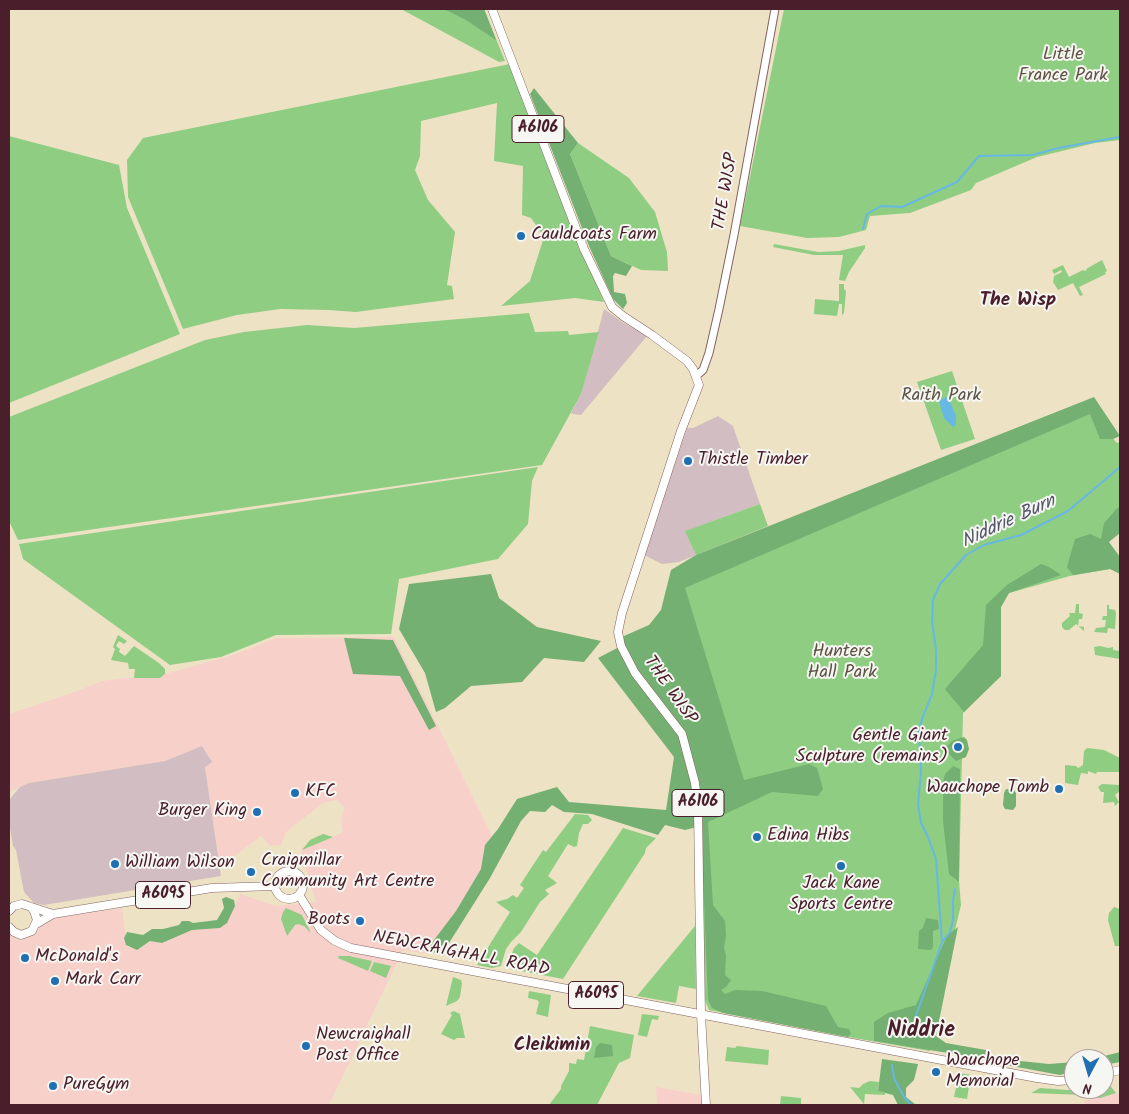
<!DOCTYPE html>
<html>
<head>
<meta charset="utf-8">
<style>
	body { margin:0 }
	#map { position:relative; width:1129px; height:1114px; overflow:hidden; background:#eee2c5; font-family:Kalam,sans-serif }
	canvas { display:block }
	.frame { position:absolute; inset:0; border:10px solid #4a1f2b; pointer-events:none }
	.north { position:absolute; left:1064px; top:1049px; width:50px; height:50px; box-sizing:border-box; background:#f6f6f2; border:1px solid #b1a0a2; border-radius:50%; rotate:186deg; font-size:14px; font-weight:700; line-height:20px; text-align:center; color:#4a1f2b }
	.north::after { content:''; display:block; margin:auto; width:18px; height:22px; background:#1f6fb2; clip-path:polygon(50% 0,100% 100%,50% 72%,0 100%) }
</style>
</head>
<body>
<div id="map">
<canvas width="1129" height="1114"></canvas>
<div class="frame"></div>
<div class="north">N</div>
</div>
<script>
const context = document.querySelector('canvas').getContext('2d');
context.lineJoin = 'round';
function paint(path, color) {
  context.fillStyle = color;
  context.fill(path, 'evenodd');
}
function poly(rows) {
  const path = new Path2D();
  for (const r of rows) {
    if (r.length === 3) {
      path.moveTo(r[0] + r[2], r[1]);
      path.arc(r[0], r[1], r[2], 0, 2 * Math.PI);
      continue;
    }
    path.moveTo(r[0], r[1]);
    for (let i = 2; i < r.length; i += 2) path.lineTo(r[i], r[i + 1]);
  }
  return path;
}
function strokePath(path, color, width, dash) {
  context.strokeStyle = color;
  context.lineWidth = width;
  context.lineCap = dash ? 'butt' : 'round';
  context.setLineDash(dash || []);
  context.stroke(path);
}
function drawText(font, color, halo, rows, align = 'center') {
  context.font = font + ' Kalam,sans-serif';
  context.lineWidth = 4;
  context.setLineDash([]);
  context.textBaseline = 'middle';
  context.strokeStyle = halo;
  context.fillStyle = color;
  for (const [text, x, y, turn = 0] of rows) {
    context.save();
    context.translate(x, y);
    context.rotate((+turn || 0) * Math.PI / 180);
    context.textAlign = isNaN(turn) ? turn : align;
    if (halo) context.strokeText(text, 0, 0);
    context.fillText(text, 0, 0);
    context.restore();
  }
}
paint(poly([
	[394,637,494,840,487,862,429,954,403,950,329,1105,9,1105,9,934,21,941,50,919,122,908,127,948,142,947,150,941,163,943,192,930,220,928,227,923,240,894,276,906,316,902,301,854,303,847,315,837,323,834,333,837,343,832,341,818,345,808,337,800,323,803,286,832,281,845,270,846,261,836,232,858,219,861,202,747,165,761,29,783,9,792,9,714,75,692,102,681,127,678,160,678,165,674,236,654,276,638],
	[656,1087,702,1095,703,1105,657,1105],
	[1120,1092,1120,1105,1085,1105,1084,1101]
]), '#f7d0ca');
paint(poly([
	[604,309,624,323,647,336,581,415,573,414,571,413,581,394],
	[718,416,733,426,760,504,686,531,696,555,679,562,662,564,644,555,687,428,693,428],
	[202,746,212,762,205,767,221,876,44,905,34,903,24,892,16,850,13,846,9,822,9,800,20,787,29,783,165,761]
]), '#d2bec2');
paint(poly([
	[401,9,484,9,505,61,499,62],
	[784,9,1120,9,1120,140,1095,143,1037,157,976,183,971,190,910,213,870,216,866,230,839,237,807,238,740,226],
	[510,64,581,249,604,302,575,298,501,306,530,281,544,237,531,218,522,215,523,166,494,161,497,103,421,121,420,156,415,170,428,200,455,232,447,285,452,286,454,299,356,312,329,310,280,309,237,315,183,329,128,197,127,160,143,138],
	[9,136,119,165,127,208,180,334,9,403],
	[578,143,629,178,655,212,667,252,668,271,641,270,611,256,570,154],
	[774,244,818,252,839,251,865,245,865,248,849,272,845,281,839,280,843,255,814,255,773,247],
	[1102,260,1107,271,1105,272,1106,274,1079,287,1083,295,1080,296,1073,283,1058,290,1053,282,1054,276,1062,272,1061,270,1054,274,1052,270,1063,265,1069,277,1083,270,1085,271,1087,270,1086,269],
	[839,284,844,284,844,289,846,291,844,313,842,315,842,304,839,304,837,316,814,314,815,299,839,301],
	[529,313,535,332,568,331,569,335,599,332,581,394,542,465,18,540,9,521,9,417,205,340,244,332,307,325,354,328],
	[952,371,975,439,941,450,917,382],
	[1091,413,1117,443,1120,442,1120,506,1117,508,1104,523,1110,569,1070,576,1009,593,1001,607,1001,676,963,713,959,881,961,905,935,1012,930,1051,848,1037,709,1010,705,1000,701,855,684,588],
	[538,467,532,481,528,524,498,559,399,579,391,634,276,635,221,657,170,665,23,559,19,544],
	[760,504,768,526,696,555,685,531],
	[1076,604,1079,604,1079,613,1083,614,1082,619,1079,619,1078,626,1084,627,1084,631,1076,624,1069,630,1065,630,1062,627,1062,623,1070,616,1069,613,1075,613],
	[1107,605,1109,605,1109,609,1115,610,1116,613,1115,629,1108,628,1107,633,1094,632,1096,628,1105,627,1106,620,1102,620,1103,616,1107,616],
	[118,635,127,641,124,644,119,641,116,646,120,649,119,652,125,656,134,646,159,663,165,669,165,674,160,678,134,678,135,669,129,669,128,663,111,660,115,649,113,647],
	[1100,646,1108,648,1113,647,1113,650,1120,651,1120,659,1095,655,1094,647],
	[1087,748,1104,750,1120,758,1120,772,1097,772,1096,774,1088,771,1088,774,1081,773,1078,785,1065,783,1065,765,1076,766,1078,768,1083,765,1084,751],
	[1102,784,1120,785,1120,791,1115,795,1119,802,1115,806,1114,802,1103,803,1104,792,1101,792,1098,787],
	[575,814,588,815,592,820,588,824,583,824,579,833,577,846,574,847,568,844,548,876,557,883,545,890,549,894,540,902,521,932,511,942,506,949,501,966,492,968,477,965,510,912,496,902,507,899,513,895,517,898,524,888,520,885,543,850,546,852],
	[623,828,656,838,646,848,645,853,563,979,511,969,510,958,514,948,519,943,537,955],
	[323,834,333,837,302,850,310,840],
	[1114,907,1120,909,1120,946,1115,946,1108,920,1109,913],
	[286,908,302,915,311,933,304,926,298,924,295,925,287,936,281,919,283,912],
	[695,926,696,989,679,986,676,1003,637,996],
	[339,956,349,956,372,961,368,971,338,958],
	[374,962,391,966,386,978,370,971],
	[453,977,461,980,462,983,460,997,457,1001,446,1006],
	[529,991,551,995,548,1017,536,1014,539,1002,537,1000,528,998],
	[454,1011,460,1014,465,1038,457,1038,454,1040,441,1034,452,1015,450,1013],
	[642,1014,659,1016,658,1020,652,1019,647,1037,638,1035],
	[590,1026,634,1035,630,1058,619,1063,597,1105,549,1105,561,1089,561,1086,569,1071,569,1063,576,1064,577,1059,584,1060],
	[737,1046,769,1050,768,1065,725,1061,727,1047,735,1048],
	[959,1073,971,1075,967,1099,954,1097],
	[870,1081,879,1082,878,1091,885,1093,885,1095,865,1094,864,1104,850,1087,859,1088,863,1084],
	[1108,1083,1116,1093,1100,1098,1084,1095,1031,1093,1040,1088,1068,1090,1104,1089,1104,1084],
	[781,1096,801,1098,801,1105,780,1105]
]), '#8fcd83');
paint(poly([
	[444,9,484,9,496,40,466,20],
	[534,88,578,143,570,154,611,256,632,266,626,276,615,273,613,276,614,292,625,294,627,303,623,309,613,299,589,246,530,94],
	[1094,397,1120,436,1113,439,1100,439,1090,414,685,588,744,780,809,764,817,768,823,789,818,796,772,792,708,822,713,905,725,921,726,935,724,948,726,955,725,975,731,980,726,987,721,990,725,994,735,990,762,991,826,1006,838,1027,849,1029,851,1034,848,1037,723,1013,712,1008,708,1000,701,826,685,830,665,825,658,835,592,814,564,812,552,805,545,812,530,811,521,821,490,878,444,951,435,953,428,948,456,911,481,869,485,845,498,829,517,799,557,787,569,802,666,810,674,757,598,658,621,646,624,636,649,625,661,610,671,570,696,555],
	[1120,506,1120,533,1109,542,1120,557,1120,574,1110,569,1073,575,1067,567,1075,539,1090,534,1101,539,1104,523,1116,509],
	[1041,564,1049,567,1061,575,1009,593,1001,607,1001,676,964,712,945,689,983,645,986,605,1007,585],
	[491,574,499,598,537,627,601,641,584,662,544,658,522,682,471,686,445,708,436,712,425,673,399,629,409,584],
	[344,638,393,640,436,726,429,730,400,676,353,674],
	[964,737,967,740,969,749,966,757,956,761,946,751,946,747,952,741],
	[953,766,960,769,959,882,949,874,943,821,943,782,945,774],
	[1006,789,1014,790,1016,793,1016,806,1013,810,1005,809,1003,805,1004,793],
	[226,897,234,900,235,906,227,923,220,928,192,930,162,943,150,941,137,950,126,945,124,938,127,932,143,935,152,929,163,929,179,925,182,921,189,921,193,923,217,920,224,908,222,899],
	[926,918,938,920,939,929,933,931,933,947,931,950,918,949,919,931,923,928],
	[958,927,936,1036,946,1043,986,1050,985,1059,874,1041,874,1022,888,1013,916,1005,947,936],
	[600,1043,612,1045,613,1056,594,1058,596,1047],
	[1120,1052,1120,1062,1104,1065,1104,1059,1093,1059],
	[882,1059,918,1064,914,1080,906,1088,906,1097,916,1105,898,1105,893,1095,878,1091],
	[1001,1059,1049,1064,1074,1062,1074,1068,1068,1073,1060,1075,1001,1064,998,1060]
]), '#73b071');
paint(poly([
	[948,397,956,416,956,425,953,427,944,418,939,401,944,398]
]), '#67b8e2');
strokePath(poly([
	[863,229,867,214,881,206,902,207,957,182,979,156,1033,155,1058,148,1120,137],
	[942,942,936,859,928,837,921,823,918,805,921,771,919,732,922,719,932,694,936,670,936,650,932,621,933,600,940,584,966,555,984,545,1021,535,1068,511,1120,467],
	[897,1035,912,1027,942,942,950,932,953,920,953,900,955,889],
	[892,1065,894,1078,904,1097,911,1105]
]), '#67b8e2', 2);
const secondary = poly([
	[696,376,703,370,709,353,719,309,734,235,775,9]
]);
const primary = poly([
	[492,9,584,249,612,307,623,316,652,335,687,361,693,369,699,385,681,431,622,613,618,632,621,646,635,673,682,734,695,783,698,809,701,1015,706,1105],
	[289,885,14],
	[299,895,321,930,335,941,351,948,1037,1078,1058,1081,1074,1080],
	[9,911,14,906,22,904,53,914,212,888,275,886],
	[36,924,53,914],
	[9,927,14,932,21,935,32,931,37,920,34,911,31,907],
	[1104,1074,1120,1070]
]);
strokePath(secondary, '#836361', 9);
strokePath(primary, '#836361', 9);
strokePath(secondary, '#fff', 7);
strokePath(primary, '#fff', 8);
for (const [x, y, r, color] of [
	[521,236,5,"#1f6fb2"],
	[688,461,5,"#1f6fb2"],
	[958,747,5,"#1f6fb2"],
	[1059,789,5,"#1f6fb2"],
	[295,793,5,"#1f6fb2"],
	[257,812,5,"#1f6fb2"],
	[757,837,5,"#1f6fb2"],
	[115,864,5,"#1f6fb2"],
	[841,866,5,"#1f6fb2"],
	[251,872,5,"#1f6fb2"],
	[360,921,5,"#1f6fb2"],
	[25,958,5,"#1f6fb2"],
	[55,981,5,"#1f6fb2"],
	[306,1046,5,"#1f6fb2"],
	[936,1072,5,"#1f6fb2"],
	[53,1086,5,"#1f6fb2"]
]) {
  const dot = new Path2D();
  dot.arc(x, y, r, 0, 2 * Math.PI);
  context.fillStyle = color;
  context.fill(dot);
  strokePath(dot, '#f6f6f2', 2);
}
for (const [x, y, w] of [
	[538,129,52],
	[698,803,52],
	[163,895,55],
	[596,995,55]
]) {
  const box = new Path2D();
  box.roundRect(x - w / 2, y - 13.5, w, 27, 4);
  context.fillStyle = '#f6f6f2';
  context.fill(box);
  strokePath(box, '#4a1f2b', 1);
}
drawText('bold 16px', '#4a1f2b', null, [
	["A6106",538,129],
	["A6106",698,803],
	["A6095",163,895],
	["A6095",596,995]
]);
drawText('18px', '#5f5345', '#f6f6f2', [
	["Little",1063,56],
	["France Park",1063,77],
	["Raith Park",941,397],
	["Hunters",842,653],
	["Hall Park",842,674]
]);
drawText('18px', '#4a1f2b', '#f6f6f2', [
	["THE WISP",727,192,-80],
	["THE WISP",669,691,55],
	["NEWCRAIGHALL ROAD",461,955,11]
]);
drawText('18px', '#4a1f2b', '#f6f6f2', [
	["Cauldcoats Farm",531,236],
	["Thistle Timber",698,461],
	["Gentle Giant",948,737,"right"],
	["Sculpture (remains)",948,758,"right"],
	["Wauchope Tomb",1049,789,"right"],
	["KFC",305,793],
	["Burger King",247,812,"right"],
	["Edina Hibs",767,837],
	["Craigmillar",261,862],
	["Community Art Centre",261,883],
	["William Wilson",125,864],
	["Jack Kane",841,885,"center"],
	["Sports Centre",841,906,"center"],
	["Boots",350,921,"right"],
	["McDonald's",35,958],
	["Mark Carr",65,981],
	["Newcraighall",316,1036],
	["Post Office",316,1057],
	["Wauchope",946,1062],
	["Memorial",946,1083],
	["PureGym",63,1086]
], 'left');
drawText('bold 19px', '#4a1f2b', '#f6f6f2', [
	["The Wisp",1018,302],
	["Cleikimin",552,1047]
]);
drawText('italic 19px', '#54556b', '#f6f6f2', [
	["Niddrie Burn",1009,523,-25]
]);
drawText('bold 22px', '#4a1f2b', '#f6f6f2', [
	["Niddrie",921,1032]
]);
</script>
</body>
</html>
